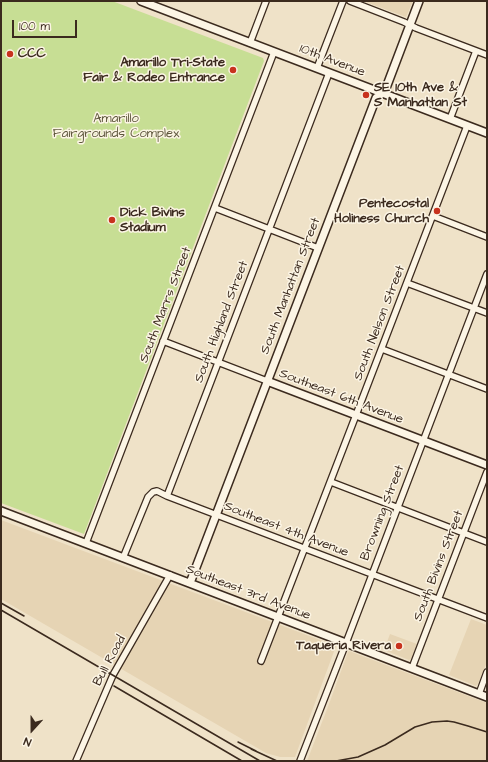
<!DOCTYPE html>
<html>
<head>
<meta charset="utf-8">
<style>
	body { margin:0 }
	#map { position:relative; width:488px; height:762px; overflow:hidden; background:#efe2c8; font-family:"Architects Daughter",sans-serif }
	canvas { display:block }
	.frame { position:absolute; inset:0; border:2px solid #3b2a1e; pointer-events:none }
	.north { position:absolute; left:12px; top:710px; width:40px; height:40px; -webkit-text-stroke:3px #fcf5e5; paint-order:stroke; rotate:201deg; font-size:11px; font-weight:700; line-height:16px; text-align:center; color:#3b2a1e }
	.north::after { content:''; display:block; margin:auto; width:14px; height:18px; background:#3b2a1e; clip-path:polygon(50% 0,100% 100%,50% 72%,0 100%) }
	.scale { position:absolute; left:12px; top:20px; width:65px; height:18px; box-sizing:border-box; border:2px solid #3b2a1e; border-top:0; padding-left:5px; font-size:12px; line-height:14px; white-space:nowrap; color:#3b2a1e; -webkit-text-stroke:3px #fcf5e5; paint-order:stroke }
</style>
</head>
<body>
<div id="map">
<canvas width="488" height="762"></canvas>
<div class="frame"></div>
<div class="north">N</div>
<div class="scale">100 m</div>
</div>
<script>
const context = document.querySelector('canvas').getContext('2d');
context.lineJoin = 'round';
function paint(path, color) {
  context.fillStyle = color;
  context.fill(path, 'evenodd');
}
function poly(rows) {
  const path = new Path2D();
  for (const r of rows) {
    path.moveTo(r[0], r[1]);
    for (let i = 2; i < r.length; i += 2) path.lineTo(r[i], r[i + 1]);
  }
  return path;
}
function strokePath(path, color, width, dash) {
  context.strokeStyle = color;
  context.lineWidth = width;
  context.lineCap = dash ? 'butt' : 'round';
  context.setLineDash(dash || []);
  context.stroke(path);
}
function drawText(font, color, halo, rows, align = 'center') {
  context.font = font + ' "Architects Daughter",sans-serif';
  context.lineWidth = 3;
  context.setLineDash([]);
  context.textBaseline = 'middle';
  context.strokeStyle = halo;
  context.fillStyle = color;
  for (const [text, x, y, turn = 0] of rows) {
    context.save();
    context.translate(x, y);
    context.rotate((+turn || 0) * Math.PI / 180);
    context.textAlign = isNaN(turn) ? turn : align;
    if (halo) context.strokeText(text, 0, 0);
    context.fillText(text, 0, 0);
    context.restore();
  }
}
paint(poly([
	[363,1,413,1,406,17],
	[1,520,336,646,295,757,280,757,266,753,1,599],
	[471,619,487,625,487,662,478,684,476,686,449,675],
	[390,634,417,644,411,659,409,660,384,650],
	[349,651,487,703,487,761,307,761,329,704,348,652]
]), '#e6d4b4');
paint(poly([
	[1,1,112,1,263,58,264,61,84,534,1,503]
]), '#c7de94');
const street = poly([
	[350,1,404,22,416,28,487,55],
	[250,43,266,1],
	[317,68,343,1],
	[450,119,476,51],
	[215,208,318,248],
	[433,216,487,237],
	[407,283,487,313],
	[163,341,267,381],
	[382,349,487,389],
	[331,482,487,542],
	[167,496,487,618],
	[86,543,274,52],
	[123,558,148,497,153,492,157,491,167,496,329,73],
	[261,661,356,415,467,126],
	[412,668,487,472],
	[479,694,487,672],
	[76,761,113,675,170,575],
	[300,761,346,643,487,274]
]);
const secondary = poly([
	[141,1,487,133],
	[267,381,487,465],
	[1,511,487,697],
	[190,583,376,98,386,88,419,1]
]);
strokePath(street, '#3b2a1e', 8);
strokePath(secondary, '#3b2a1e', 10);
strokePath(street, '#fcf5e5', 5.5);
strokePath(secondary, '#fcf5e5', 7);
strokePath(poly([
	[1,603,24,616],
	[1,610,260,761],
	[114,686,242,761],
	[238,742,256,751],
	[251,749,277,761],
	[336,761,358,757,385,745,415,727,432,722,447,721,454,722,468,726,487,732]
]), '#3b2a1e', 1.5);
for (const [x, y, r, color] of [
	[10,54,4,"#c8321e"],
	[233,70,4,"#c8321e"],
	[366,95,4,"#c8321e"],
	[437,211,4,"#c8321e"],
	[112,220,4,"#c8321e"],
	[399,646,4,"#c8321e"]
]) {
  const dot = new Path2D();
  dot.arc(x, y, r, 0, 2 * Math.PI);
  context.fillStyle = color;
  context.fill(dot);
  strokePath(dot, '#fcf5e5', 1.5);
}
drawText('bold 13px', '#3b2a1e', '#fcf5e5', [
	["CCC",18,54],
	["Amarillo Tri-State",225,63,"right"],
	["Fair & Rodeo Entrance",225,78,"right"],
	["SE 10th Ave &",374,88],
	["S Manhattan St",374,103],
	["Pentecostal",429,204,"right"],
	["Holiness Church",429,219,"right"],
	["Dick Bivins",120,213],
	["Stadium",120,228],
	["Taqueria Rivera",391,646,"right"]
], 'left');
drawText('13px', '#3b2a1e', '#fcf5e5', [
	["10th Avenue",332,61,21],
	["South Manhattan Street",291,286,-69],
	["South Marrs Street",166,305,-69],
	["South Highland Street",222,322,-69],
	["South Nelson Street",380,323,-69],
	["Southeast 6th Avenue",341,397,21],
	["Browning Street",383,513,-69],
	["Southeast 4th Avenue",286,530,21],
	["South Bivins Street",439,566,-69],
	["Southeast 3rd Avenue",248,593,21],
	["Bull Road",110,661,-62]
]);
drawText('13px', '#5e573c', '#fcf5e5', [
	["Amarillo",116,119],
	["Fairgrounds Complex",116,134]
]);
</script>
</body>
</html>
